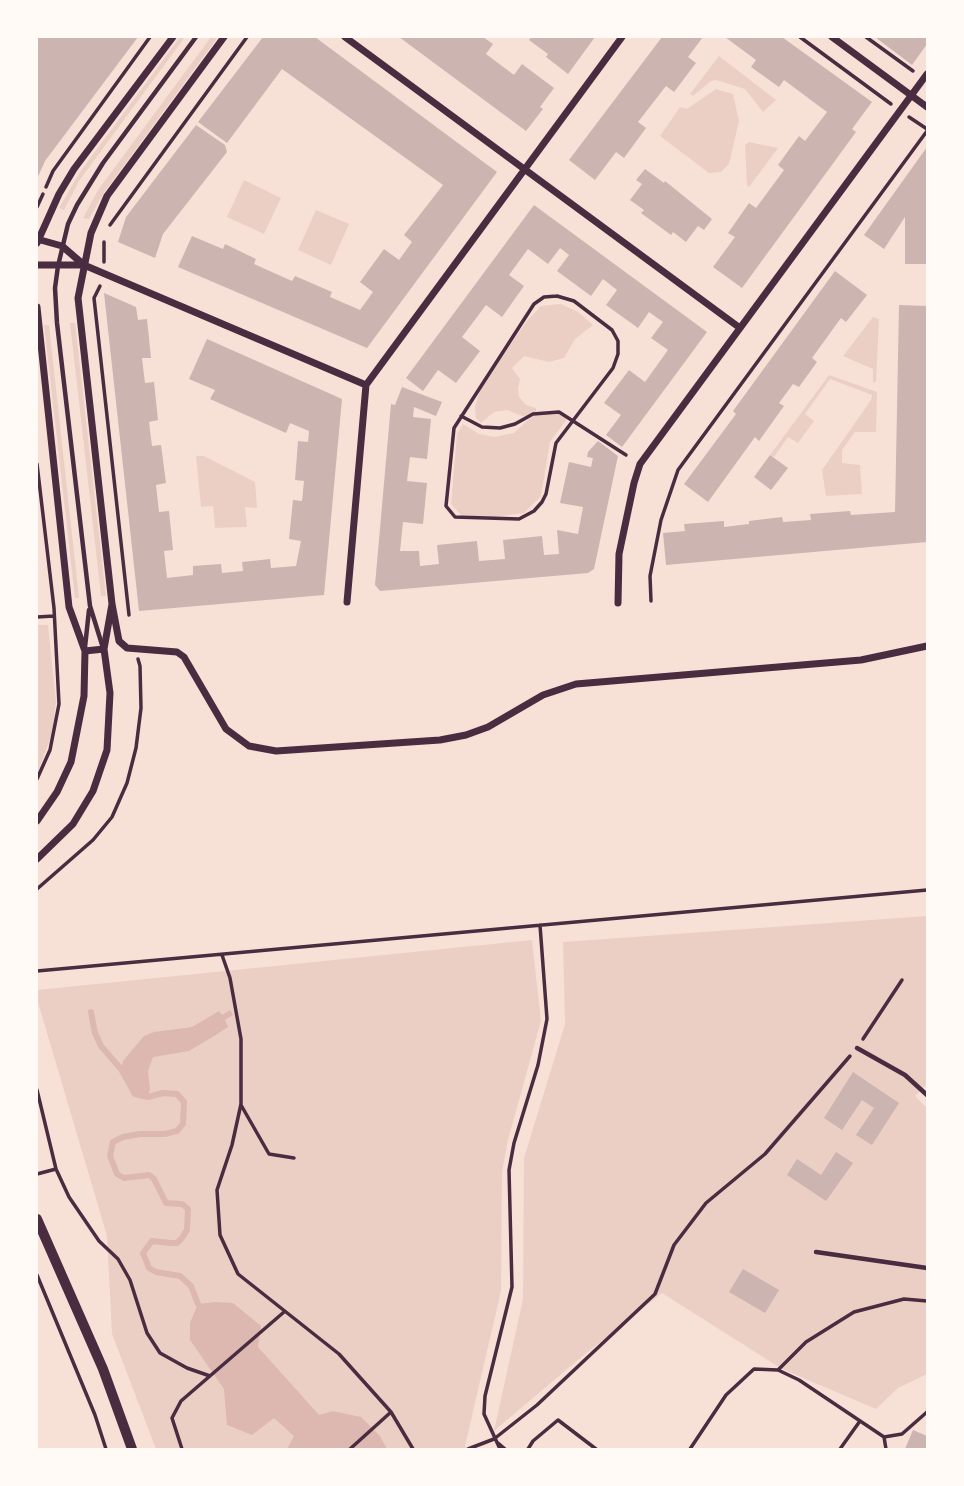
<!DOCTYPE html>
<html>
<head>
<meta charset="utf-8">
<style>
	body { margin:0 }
	#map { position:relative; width:964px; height:1486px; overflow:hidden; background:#f7e1d7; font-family:Ubuntu,sans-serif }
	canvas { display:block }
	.frame { position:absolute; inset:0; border:38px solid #fffaf5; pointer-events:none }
</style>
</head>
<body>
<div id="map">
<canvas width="964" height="1486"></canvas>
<div class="frame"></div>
</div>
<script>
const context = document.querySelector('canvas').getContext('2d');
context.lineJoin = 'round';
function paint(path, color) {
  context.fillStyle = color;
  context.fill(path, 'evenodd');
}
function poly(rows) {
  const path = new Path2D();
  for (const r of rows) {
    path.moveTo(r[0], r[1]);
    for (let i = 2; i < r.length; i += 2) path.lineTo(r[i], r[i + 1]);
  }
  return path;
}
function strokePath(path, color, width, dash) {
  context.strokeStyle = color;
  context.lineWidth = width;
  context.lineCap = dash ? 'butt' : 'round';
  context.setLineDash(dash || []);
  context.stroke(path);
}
paint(poly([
	[180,37,185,37,79,181,64,210,59,208,80,172],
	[211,37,218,37,103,194,89,219,83,218,98,190],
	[719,56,776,100,763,112,745,89,716,80,711,81,693,96,690,94],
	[716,89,733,94,739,121,729,164,721,172,709,173,660,136,680,107,687,109],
	[749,142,778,148,749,187,747,185,745,145],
	[244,180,281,198,264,234,227,217],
	[316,210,349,224,331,265,298,250],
	[561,304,578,312,593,325,575,339,564,358,549,362,524,356,512,368,520,379,518,389,519,397,526,405,536,408,536,412,525,417,507,410,494,412,481,423,476,418,475,408,481,386,527,321,541,306],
	[873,317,879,319,876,382,873,383,873,369,843,356],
	[70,323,75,323,106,596,101,596],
	[44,325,49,325,79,598,75,598],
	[829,375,877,392,876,432,855,432,842,450,842,463,860,465,862,494,826,496,822,470,871,400,872,395,830,379,805,414,814,421,798,443,788,437,774,457,770,455],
	[538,414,560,414,567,419,550,442,541,496,524,513,493,517,461,515,451,504,457,434,463,424,479,434,494,437,514,433,529,419],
	[196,456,204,456,255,482,257,508,245,507,247,527,215,528,213,506,201,507],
	[37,625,48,625,56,702,52,734,37,774],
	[927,916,927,1084,915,1096,927,1108,927,1374,898,1388,876,1409,782,1369,662,1293,579,1359,494,1431,523,1299,524,1158,565,1024,563,942],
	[532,940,541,1021,508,1140,502,1172,501,1291,465,1446,468,1449,156,1449,112,1334,107,1236,37,999,37,990]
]), '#ebcfc5');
paint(poly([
	[230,1010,233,1015,225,1020,228,1027,211,1038,189,1051,153,1057,148,1071,150,1089,148,1097,135,1094,121,1069,123,1061,144,1036,154,1032,192,1027,219,1011,222,1015],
	[216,1302,233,1303,261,1326,258,1347,319,1415,333,1411,361,1417,380,1436,387,1449,287,1449,294,1436,274,1418,252,1435,227,1425,224,1389,190,1340,190,1323,198,1304]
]), '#dcb8b0');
strokePath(poly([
	[91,1012,95,1033,101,1046,121,1069,135,1094,148,1097,163,1093,177,1094,184,1102,183,1124,177,1131,165,1134,140,1134,123,1137,113,1142,110,1156,117,1174,124,1178,149,1175,154,1179,166,1203,182,1204,188,1209,187,1230,182,1238,177,1243,171,1243,152,1241,143,1253,149,1268,156,1272,180,1276,191,1286,198,1304]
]), '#dcb8b0', 6);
paint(poly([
	[37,37,138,37,45,161,37,179],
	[263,37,315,37,497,172,367,348,178,267,192,236,223,249,225,244,256,259,254,264,292,281,295,276,332,292,330,297,360,310,373,292,360,282,384,249,399,260,412,242,404,235,443,185,282,69,227,143,198,122],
	[399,37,483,37,493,44,486,54,514,75,522,64,554,88,540,107,543,109,526,131],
	[531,37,595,37,568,74,546,57,548,54,529,40],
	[662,37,703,37,688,57,696,63,674,92,666,86,638,122,646,128,624,158,616,152,595,180,569,160],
	[725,37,782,37,872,102,852,129,856,132,742,288,713,267,735,237,728,233,749,203,756,208,784,170,778,165,799,136,805,141,827,112,784,80,779,87,751,67,756,60],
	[875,37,927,37,927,44,912,65],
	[196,125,225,145,227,152,163,234,155,258,118,242,126,217],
	[927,147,927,264,905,264,905,217,884,249,864,235],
	[645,169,664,183,665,181,712,219,704,230,698,226,686,242,673,232,671,235,641,213,644,210,630,200,642,184,636,180],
	[534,205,707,332,622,447,606,435,621,415,604,403,629,370,645,382,668,350,651,338,663,322,649,312,638,328,606,305,617,290,603,279,591,296,557,271,569,255,560,248,548,264,528,249,509,275,524,286,502,317,486,305,462,337,480,351,456,383,438,370,423,391,406,378],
	[835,271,867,295,846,322,841,318,812,358,817,362,799,387,793,384,779,403,784,406,759,441,755,437,708,502,684,484,736,414,733,411],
	[104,293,136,307,138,320,147,319,151,358,142,358,145,383,154,382,158,420,149,422,152,446,161,445,166,483,156,485,159,512,169,511,173,550,164,551,167,578,193,575,193,566,221,564,222,573,243,571,242,562,270,559,271,568,296,566,301,541,289,539,293,500,302,501,304,481,295,480,298,441,308,442,309,431,290,423,286,433,210,399,215,390,189,379,207,339,342,399,324,595,139,611],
	[899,305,927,306,927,542,666,565,663,533,685,531,684,524,724,521,724,527,749,524,749,521,782,517,783,522,811,520,810,514,850,511,851,515,895,512],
	[402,387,442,402,436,416,414,407,413,417,431,419,427,459,410,457,407,481,427,483,423,524,403,522,400,551,419,551,420,566,439,564,437,545,477,541,479,561,505,559,503,540,542,536,544,555,559,554,557,530,578,534,583,507,560,503,569,462,591,467,593,458,587,457,588,452,598,441,618,456,594,569,588,573,380,591,375,585,391,404,395,405],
	[770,455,788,468,771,490,754,477],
	[853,1072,899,1103,872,1145,856,1135,874,1108,862,1100,842,1130,824,1118],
	[836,1152,853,1163,826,1201,787,1175,797,1159,821,1175],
	[743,1269,779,1290,765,1313,729,1292],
	[913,1430,927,1436,927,1449,905,1449]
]), '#ccb4b1');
strokePath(poly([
	[800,37,891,104],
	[866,37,913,71],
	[909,117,927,129],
	[46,187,53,171,150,37],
	[37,207,43,194],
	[110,225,247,37],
	[104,242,104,262],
	[100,286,94,298,129,615],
	[557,296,574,301,612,330,618,341,618,354,613,368,556,443,546,494,542,502,534,511,519,519,455,517,446,506,454,428,534,304,544,297,557,296],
	[461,416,482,427,500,428,515,424,533,414,559,412,626,455],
	[37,464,54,608,59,704,50,750,37,779],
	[651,601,650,576,661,520,678,470,927,131],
	[37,617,54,616],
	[37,889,93,840,112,817,127,783,136,748,141,708,140,666,138,659],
	[222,955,230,978,241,1039,241,1104,232,1145,217,1190,220,1235,238,1274,339,1354,391,1412,413,1449],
	[37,971,927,890],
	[863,1039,902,980],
	[37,1090,56,1169,69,1197,99,1241,118,1259,130,1280,147,1333,160,1353,187,1368,210,1376],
	[241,1105,269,1154,294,1158],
	[37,1174,56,1169],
	[37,1275,95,1415,106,1449],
	[778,1370,806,1342,854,1312,904,1299,927,1301],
	[884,1437,886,1449],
	[498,1443,505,1449],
	[182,1449,172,1418,181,1401,284,1312],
	[350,1449,391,1412],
	[468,1449,494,1439,537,1405,655,1294,674,1245,706,1203,765,1154,850,1056],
	[500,1449,484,1414,485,1396,512,1287,509,1170,514,1143,538,1065,547,1019,540,925],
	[528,1449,533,1441,558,1420,596,1449],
	[690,1449,726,1395,754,1369,778,1370,799,1380,884,1437,902,1434,927,1412],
	[840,1449,860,1421]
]), '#4a2c40', 3.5);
strokePath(poly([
	[85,647,89,610],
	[103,648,90,606,57,323,55,288,58,266,68,224,77,205,103,163,196,37],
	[857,1048,905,1075,927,1095],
	[816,1252,927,1268]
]), '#4a2c40', 4.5);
strokePath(poly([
	[345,37,740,328],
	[832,37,927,107],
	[37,239,62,246,84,265,366,385],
	[37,243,59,194,74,169,173,37],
	[37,265,84,265],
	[37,307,69,607,85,651,84,696,71,762,57,792,37,821],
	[347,602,366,385,622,37],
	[618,603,619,554,634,483,640,464,927,74],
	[112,604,119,641,127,648,177,652,184,657,226,729,249,746,276,751,440,740,466,735,488,727,543,695,576,684,861,660,927,646],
	[85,651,104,649],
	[37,859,73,824,93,791,107,750,110,693,104,649,112,604,78,298,91,233,107,196,224,37]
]), '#4a2c40', 7);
strokePath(poly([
	[37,1219,103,1369,132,1449]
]), '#4a2c40', 10);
</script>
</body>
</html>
